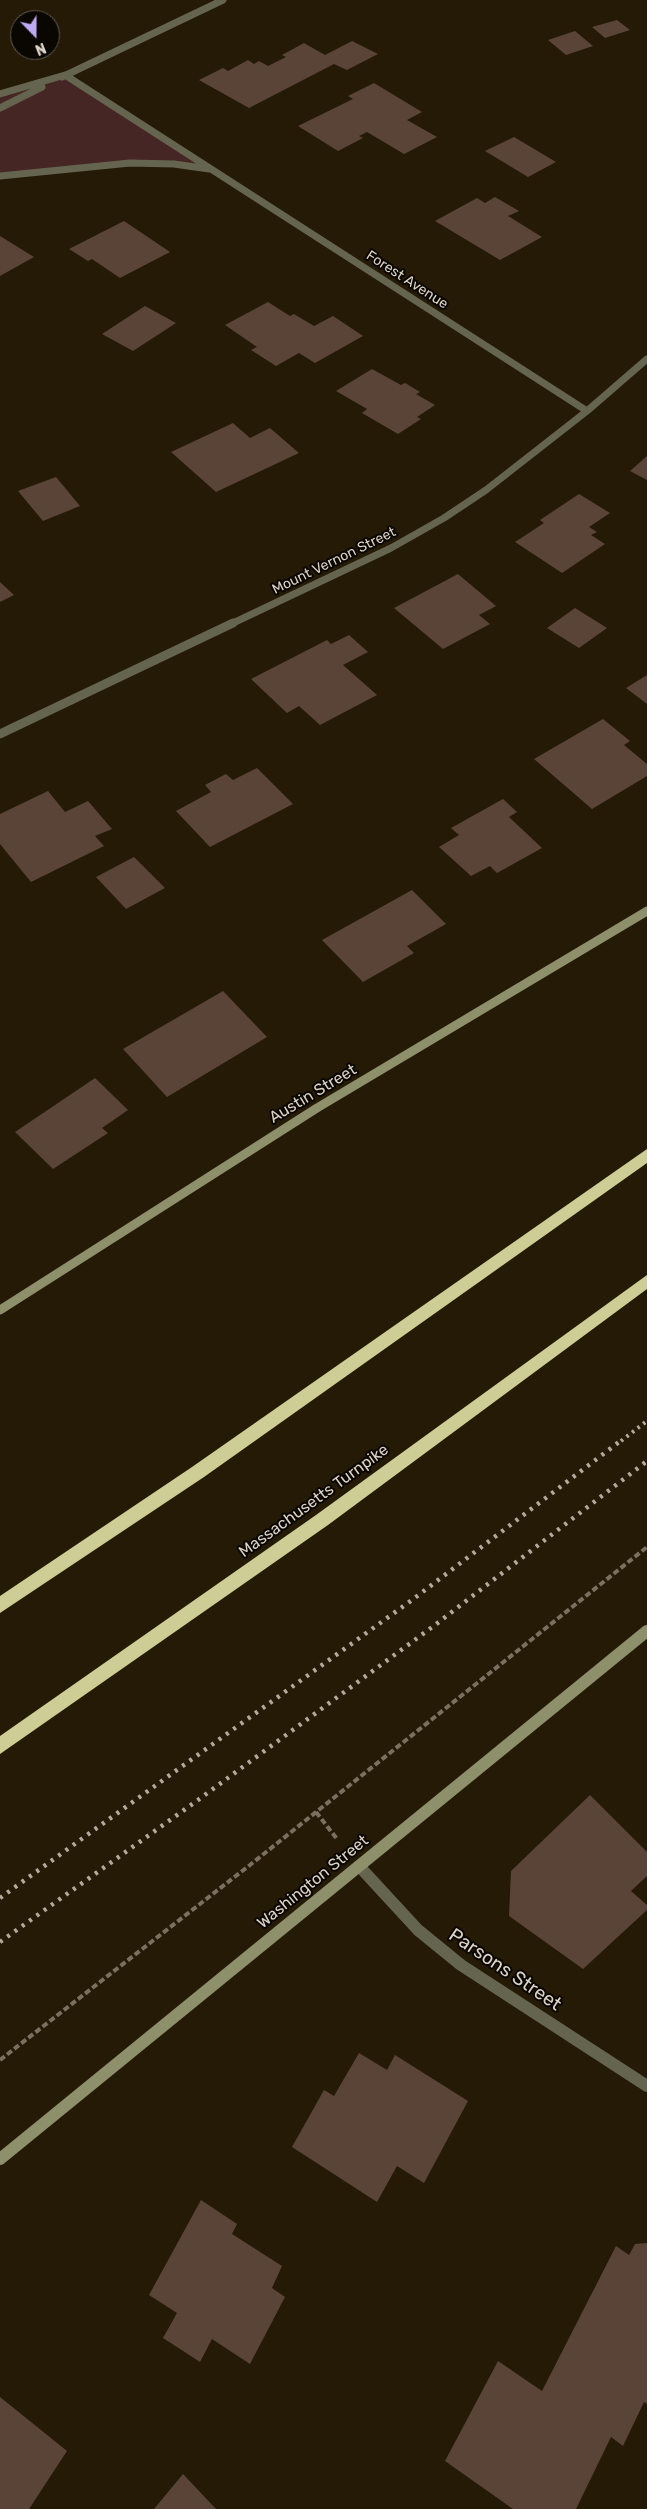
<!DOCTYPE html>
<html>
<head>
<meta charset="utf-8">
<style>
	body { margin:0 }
	#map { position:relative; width:647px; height:2509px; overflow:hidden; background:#251a06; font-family:Rubik,sans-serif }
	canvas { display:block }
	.north { position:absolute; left:10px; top:10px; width:50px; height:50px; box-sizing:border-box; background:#0a0602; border:1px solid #5e5851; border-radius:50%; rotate:158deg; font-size:14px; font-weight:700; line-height:20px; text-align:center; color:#dbd3c7 }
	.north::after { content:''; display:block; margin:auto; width:18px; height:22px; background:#bea9f4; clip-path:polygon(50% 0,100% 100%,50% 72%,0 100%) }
</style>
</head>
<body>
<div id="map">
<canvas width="647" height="2509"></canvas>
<div class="north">N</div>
</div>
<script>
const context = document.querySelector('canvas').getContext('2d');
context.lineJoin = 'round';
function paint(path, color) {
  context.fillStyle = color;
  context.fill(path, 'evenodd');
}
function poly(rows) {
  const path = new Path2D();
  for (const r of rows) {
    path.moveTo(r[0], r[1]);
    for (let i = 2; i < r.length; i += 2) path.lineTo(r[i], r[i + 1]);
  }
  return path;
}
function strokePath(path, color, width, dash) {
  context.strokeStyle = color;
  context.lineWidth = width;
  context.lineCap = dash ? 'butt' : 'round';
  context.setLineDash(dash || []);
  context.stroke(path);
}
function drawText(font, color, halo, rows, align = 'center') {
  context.font = font + ' Rubik,sans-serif';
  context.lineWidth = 4;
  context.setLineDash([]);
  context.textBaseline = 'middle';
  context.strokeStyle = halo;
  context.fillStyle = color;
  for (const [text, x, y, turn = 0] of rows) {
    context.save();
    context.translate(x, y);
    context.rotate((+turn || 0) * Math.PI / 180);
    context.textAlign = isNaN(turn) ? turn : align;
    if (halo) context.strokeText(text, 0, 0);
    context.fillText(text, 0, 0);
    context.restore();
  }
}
paint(poly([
	[65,75,212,170,130,163,0,176,0,94]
]), '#452625');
paint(poly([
	[617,20,630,30,605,38,592,27],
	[575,31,593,46,566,55,548,40],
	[352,41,378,54,347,70,334,64,249,108,199,80,223,68,228,71,248,60,254,64,259,61,268,66,286,57,282,55,304,43,325,55],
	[374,83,422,112,407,120,437,137,404,154,367,132,359,136,363,138,338,151,298,126,353,99,348,96],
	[514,137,556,162,528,177,485,151],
	[495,197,519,211,508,216,542,237,500,260,435,221,477,198,485,203],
	[124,221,170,252,120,278,92,259,88,261,69,249],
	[0,236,34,257,0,276],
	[268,302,290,316,294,314,314,326,333,316,363,336,315,363,299,353,276,366,251,350,257,347,225,325],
	[145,306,176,323,133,351,102,334],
	[372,369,401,385,405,383,420,392,416,394,435,405,417,417,421,419,398,434,362,413,367,409,336,391],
	[233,423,250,438,270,428,299,453,216,492,171,452],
	[647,456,647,480,630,471],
	[56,477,80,506,43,521,18,491],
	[579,494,610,513,589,527,597,532,591,535,605,544,562,573,515,542,544,523,540,520],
	[458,574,496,606,479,615,490,624,443,649,394,608],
	[0,582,14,595,0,602],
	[575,608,607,628,579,648,547,628],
	[349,635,368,652,343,665,377,695,320,725,299,706,287,713,251,679,327,640,331,644],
	[647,675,647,704,626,688],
	[603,719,630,741,624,745,647,764,647,776,592,809,534,759],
	[257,768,293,804,210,847,176,811,211,792,205,785,226,774,233,780],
	[48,791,65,812,88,801,112,829,95,836,104,846,31,882,0,844,0,814],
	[503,799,517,812,509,817,542,848,497,873,490,866,471,876,439,847,459,835,451,828],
	[134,857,165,888,126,909,96,877],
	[412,890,446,924,407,946,414,953,363,982,322,940],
	[223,991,267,1037,167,1097,123,1049],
	[95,1078,128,1110,102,1128,108,1133,53,1169,15,1132],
	[590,1795,647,1852,647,1876,631,1891,647,1905,647,1910,583,1969,509,1916,511,1871],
	[359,2053,387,2070,395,2055,468,2101,424,2183,397,2166,377,2202,292,2147,324,2090,334,2096],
	[201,2200,237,2224,232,2234,282,2266,272,2288,285,2297,250,2364,212,2339,200,2362,163,2338,177,2313,149,2295],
	[647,2243,647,2404,644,2402,623,2446,611,2437,576,2509,513,2509,445,2461,498,2361,542,2391,616,2246,629,2255,635,2244],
	[0,2397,67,2451,29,2509,0,2509],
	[183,2474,216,2509,154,2509]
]), '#5a4437');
strokePath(poly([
	[316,1812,337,1839],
	[0,2060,255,1861,647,1547]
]), '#79705f', 4, [6, 3]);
strokePath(poly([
	[62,77,223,0],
	[0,94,65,75,587,411],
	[0,108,42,87],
	[0,176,130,163,174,164,209,169],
	[231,624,391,548,444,518,486,490,587,411,647,359]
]), '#65654f', 7);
strokePath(poly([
	[0,734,233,623]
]), '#65654f', 9);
strokePath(poly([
	[359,1866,418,1930,461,1965,647,2086]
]), '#65654f', 12);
strokePath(poly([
	[0,1310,317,1108,647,911]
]), '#8e8f6b', 9);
strokePath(poly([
	[0,2159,647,1631]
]), '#8e8f6b', 12);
paint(poly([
	[647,1149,647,1163,204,1477,0,1613,0,1596,192,1467,647,1149],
	[647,1275,647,1289,328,1525,0,1754,0,1736,316,1515,647,1275]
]), '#cdcd95');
strokePath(poly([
	[621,1441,647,1421]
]), '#b3aa9d', 4, [2.5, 4.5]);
strokePath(poly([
	[0,1898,412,1600,623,1439],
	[0,1942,198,1800,435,1625,647,1461]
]), '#b3aa9d', 4.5, [3, 6]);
drawText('14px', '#dbd3c7', '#0a0602', [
	["Forest Avenue",407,280,33],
	["Mount Vernon Street",334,561,-26]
]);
drawText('16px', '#dbd3c7', '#0a0602', [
	["Austin Street",313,1094,-31],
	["Massachusetts Turnpike",314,1501,-36],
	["Washington Street",313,1882,-39]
]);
drawText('19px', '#dbd3c7', '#0a0602', [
	["Parsons Street",505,1970,34]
]);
</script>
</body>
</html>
